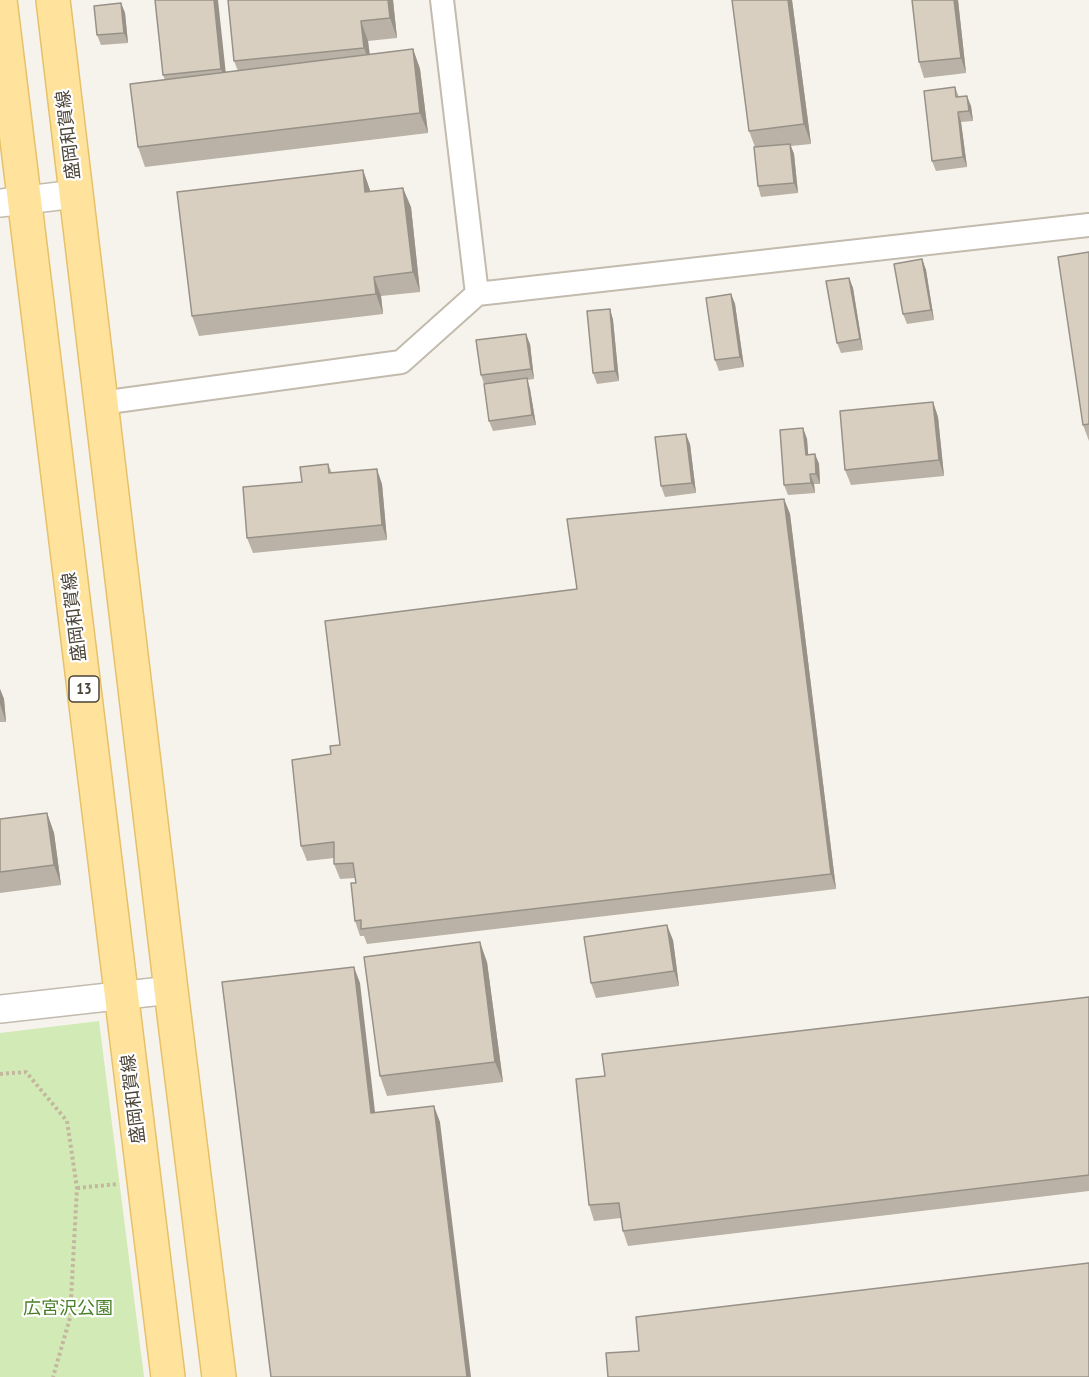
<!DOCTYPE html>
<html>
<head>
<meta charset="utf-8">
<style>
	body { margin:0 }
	canvas { display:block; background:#f6f3ec }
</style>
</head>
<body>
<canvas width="1089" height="1377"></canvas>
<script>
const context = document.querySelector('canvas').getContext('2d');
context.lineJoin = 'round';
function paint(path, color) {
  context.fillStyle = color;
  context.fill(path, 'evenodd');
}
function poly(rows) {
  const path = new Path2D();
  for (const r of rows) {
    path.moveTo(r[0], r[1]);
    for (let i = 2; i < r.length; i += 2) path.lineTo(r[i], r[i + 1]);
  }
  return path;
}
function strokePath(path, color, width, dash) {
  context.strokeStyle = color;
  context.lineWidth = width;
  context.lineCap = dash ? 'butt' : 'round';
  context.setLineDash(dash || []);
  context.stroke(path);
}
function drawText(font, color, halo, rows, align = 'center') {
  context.font = font + ' "PT Sans Narrow","Noto Sans JP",sans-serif';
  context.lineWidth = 4.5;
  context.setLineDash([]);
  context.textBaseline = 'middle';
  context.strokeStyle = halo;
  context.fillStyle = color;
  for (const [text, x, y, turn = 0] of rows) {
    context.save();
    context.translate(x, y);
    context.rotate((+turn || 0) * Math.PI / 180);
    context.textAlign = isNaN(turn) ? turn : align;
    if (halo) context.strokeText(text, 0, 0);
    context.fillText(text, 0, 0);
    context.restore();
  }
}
paint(poly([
	[99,1021,144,1377,0,1377,0,1033]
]), '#d2eab5');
const minor = poly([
	[442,0,477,294,1089,225],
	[101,403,401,362,477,294]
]);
const tertiary = poly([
	[0,203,76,194],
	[0,1009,171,990]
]);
const primary = poly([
	[0,0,168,1377],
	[53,0,171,990,219,1377]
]);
strokePath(minor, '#c2bbae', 26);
strokePath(tertiary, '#c2bbae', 30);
strokePath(primary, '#e6c16a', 36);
strokePath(poly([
	[0,1074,26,1072,67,1121,77,1188,70,1318,53,1377],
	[77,1188,118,1184]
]), '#c4b79f', 4, [3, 3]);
strokePath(minor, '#fff', 22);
strokePath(tertiary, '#fff', 27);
strokePath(primary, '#ffe39c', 33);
paint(poly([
	[155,0,226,72,238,71,234,61,228,0,393,0,397,38,368,41,370,55,413,49,420,69,428,133,145,167,138,147,165,80,163,75],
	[732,0,792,0,811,144,791,146,794,154,798,193,761,197,758,186,755,147,749,131],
	[958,0,966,73,924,78,919,62],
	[121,3,125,13,128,43,101,45,97,35],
	[955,87,959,97,971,106,973,121,961,122,967,167,936,171,932,161],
	[363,170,370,191,411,207,420,292,381,296,383,314,199,336,192,316],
	[1089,252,1089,441,1083,425],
	[922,259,926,270,934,320,907,324,903,314],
	[849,278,853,288,863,350,841,353,837,343],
	[731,294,735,304,744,367,719,371,715,360],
	[610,309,613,320,619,381,597,384,593,373],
	[530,344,534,379,527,380,530,389,536,425,493,431,489,421,484,384,481,375],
	[933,402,938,417,944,476,851,485,845,470],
	[803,428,807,439,808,455,815,454,819,464,820,484,814,484,815,493,788,495,784,485],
	[690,444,696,493,665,497,661,486],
	[328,464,332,473,382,484,387,540,253,553,247,538,302,482],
	[784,499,790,514,836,889,367,944,364,936,360,936,355,921,355,878,340,879,334,864,334,858,307,861,301,846,331,754,340,745,577,589],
	[0,689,4,699,6,722,0,722],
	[47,813,54,833,61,885,0,893,0,819],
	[673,940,679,986,596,998,591,983],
	[487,962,503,1082,387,1096,380,1076],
	[1089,997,1089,1191,628,1246,623,1231,621,1218,594,1221,589,1205,605,1076]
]), '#bab2a6');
paint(poly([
	[214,0,218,0,227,84,221,69],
	[388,0,393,0,397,38,390,18],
	[788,0,792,0,811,144,804,124],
	[954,0,958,0,966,73,961,58],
	[121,3,125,13,128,43,124,33],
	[361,21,368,41,371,68,364,48],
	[413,49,420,69,428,133,420,113],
	[967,96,971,106,973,121,969,111],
	[958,112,961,122,967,167,963,157],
	[790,144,794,154,798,193,794,183],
	[363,170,370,190,372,212,365,192],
	[403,188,411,207,420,292,413,272],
	[922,259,926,270,934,320,931,310],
	[374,277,381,296,383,314,376,294],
	[849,278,853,288,863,350,860,339],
	[731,294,735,304,744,367,740,357],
	[610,309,613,320,619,381,615,371],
	[526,334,530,344,534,379,531,369],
	[527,378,530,389,536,425,532,415],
	[933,402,938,417,944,476,939,460],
	[803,428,807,439,809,465,806,455],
	[686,434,690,444,696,493,692,483],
	[815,454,819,464,820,484,816,474],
	[377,469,382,484,387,540,382,525],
	[810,474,814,484,815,493,811,483],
	[784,499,790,514,836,889,831,874],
	[0,689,4,699,6,722,0,704],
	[47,813,54,833,61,885,54,865],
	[667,925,673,940,679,986,674,971],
	[480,942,487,962,503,1082,495,1062],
	[354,967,360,983,377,1129,371,1113],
	[434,1106,440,1122,471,1377,467,1377]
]), '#979187');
const building = poly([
	[155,0,214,0,221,69,163,75,155,0],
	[228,0,388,0,390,18,361,21,364,48,234,61,228,0],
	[732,0,788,0,804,124,749,131,732,0],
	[912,0,954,0,961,58,919,62,912,0],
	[121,3,124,33,97,35,94,6,121,3],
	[413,49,420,113,138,147,130,84,413,49],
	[955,87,956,97,967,96,969,111,958,112,963,157,932,161,924,91,955,87],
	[790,144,794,183,758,186,754,147,790,144],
	[363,170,365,192,403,188,413,272,374,277,376,294,192,316,177,192,363,170],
	[1089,252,1089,424,1083,425,1058,257,1089,252],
	[922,259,931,310,903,314,894,264,922,259],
	[849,278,860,339,837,343,826,281,849,278],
	[731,294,740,357,715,360,706,298,731,294],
	[610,309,615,371,593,373,587,311,610,309],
	[526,334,531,369,481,375,476,340,526,334],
	[527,378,532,415,489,421,484,384,527,378],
	[933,402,939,460,845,470,840,411,933,402],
	[803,428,806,455,815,454,816,474,810,474,811,483,784,485,780,430,803,428],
	[686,434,692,483,661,486,655,437,686,434],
	[328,464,329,473,377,469,382,525,247,538,243,487,302,482,300,467,328,464],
	[784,499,831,874,361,929,361,920,355,921,351,883,356,883,353,863,334,864,334,842,301,846,292,760,331,754,330,746,340,745,325,621,577,589,567,519,784,499],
	[47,813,54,865,0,872,0,819,47,813],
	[667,925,674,971,591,983,584,937,667,925],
	[480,942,495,1062,380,1076,364,957,480,942],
	[354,967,371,1113,434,1106,467,1377,271,1377,222,982,354,967],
	[1089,997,1089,1175,623,1231,619,1203,589,1205,576,1079,605,1076,602,1054,1089,997],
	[1089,1263,1089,1377,608,1377,606,1353,639,1351,636,1317,1089,1263]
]);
paint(building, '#d8cfc1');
strokePath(building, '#979187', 1.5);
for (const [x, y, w] of [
	[84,689,30]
]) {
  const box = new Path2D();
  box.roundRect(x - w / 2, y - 13, w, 26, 4.5);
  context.fillStyle = '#fff';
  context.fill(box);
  strokePath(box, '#4b4439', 1.5);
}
drawText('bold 16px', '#4b4439', null, [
	["13",84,689]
]);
drawText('18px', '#4b4439', '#fff', [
	["盛岡和賀線",69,135,-97],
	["盛岡和賀線",75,617,-97],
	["盛岡和賀線",134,1099,-97]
]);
drawText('18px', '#4a7f2a', '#fff', [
	["広宮沢公園",68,1309]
]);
</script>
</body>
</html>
